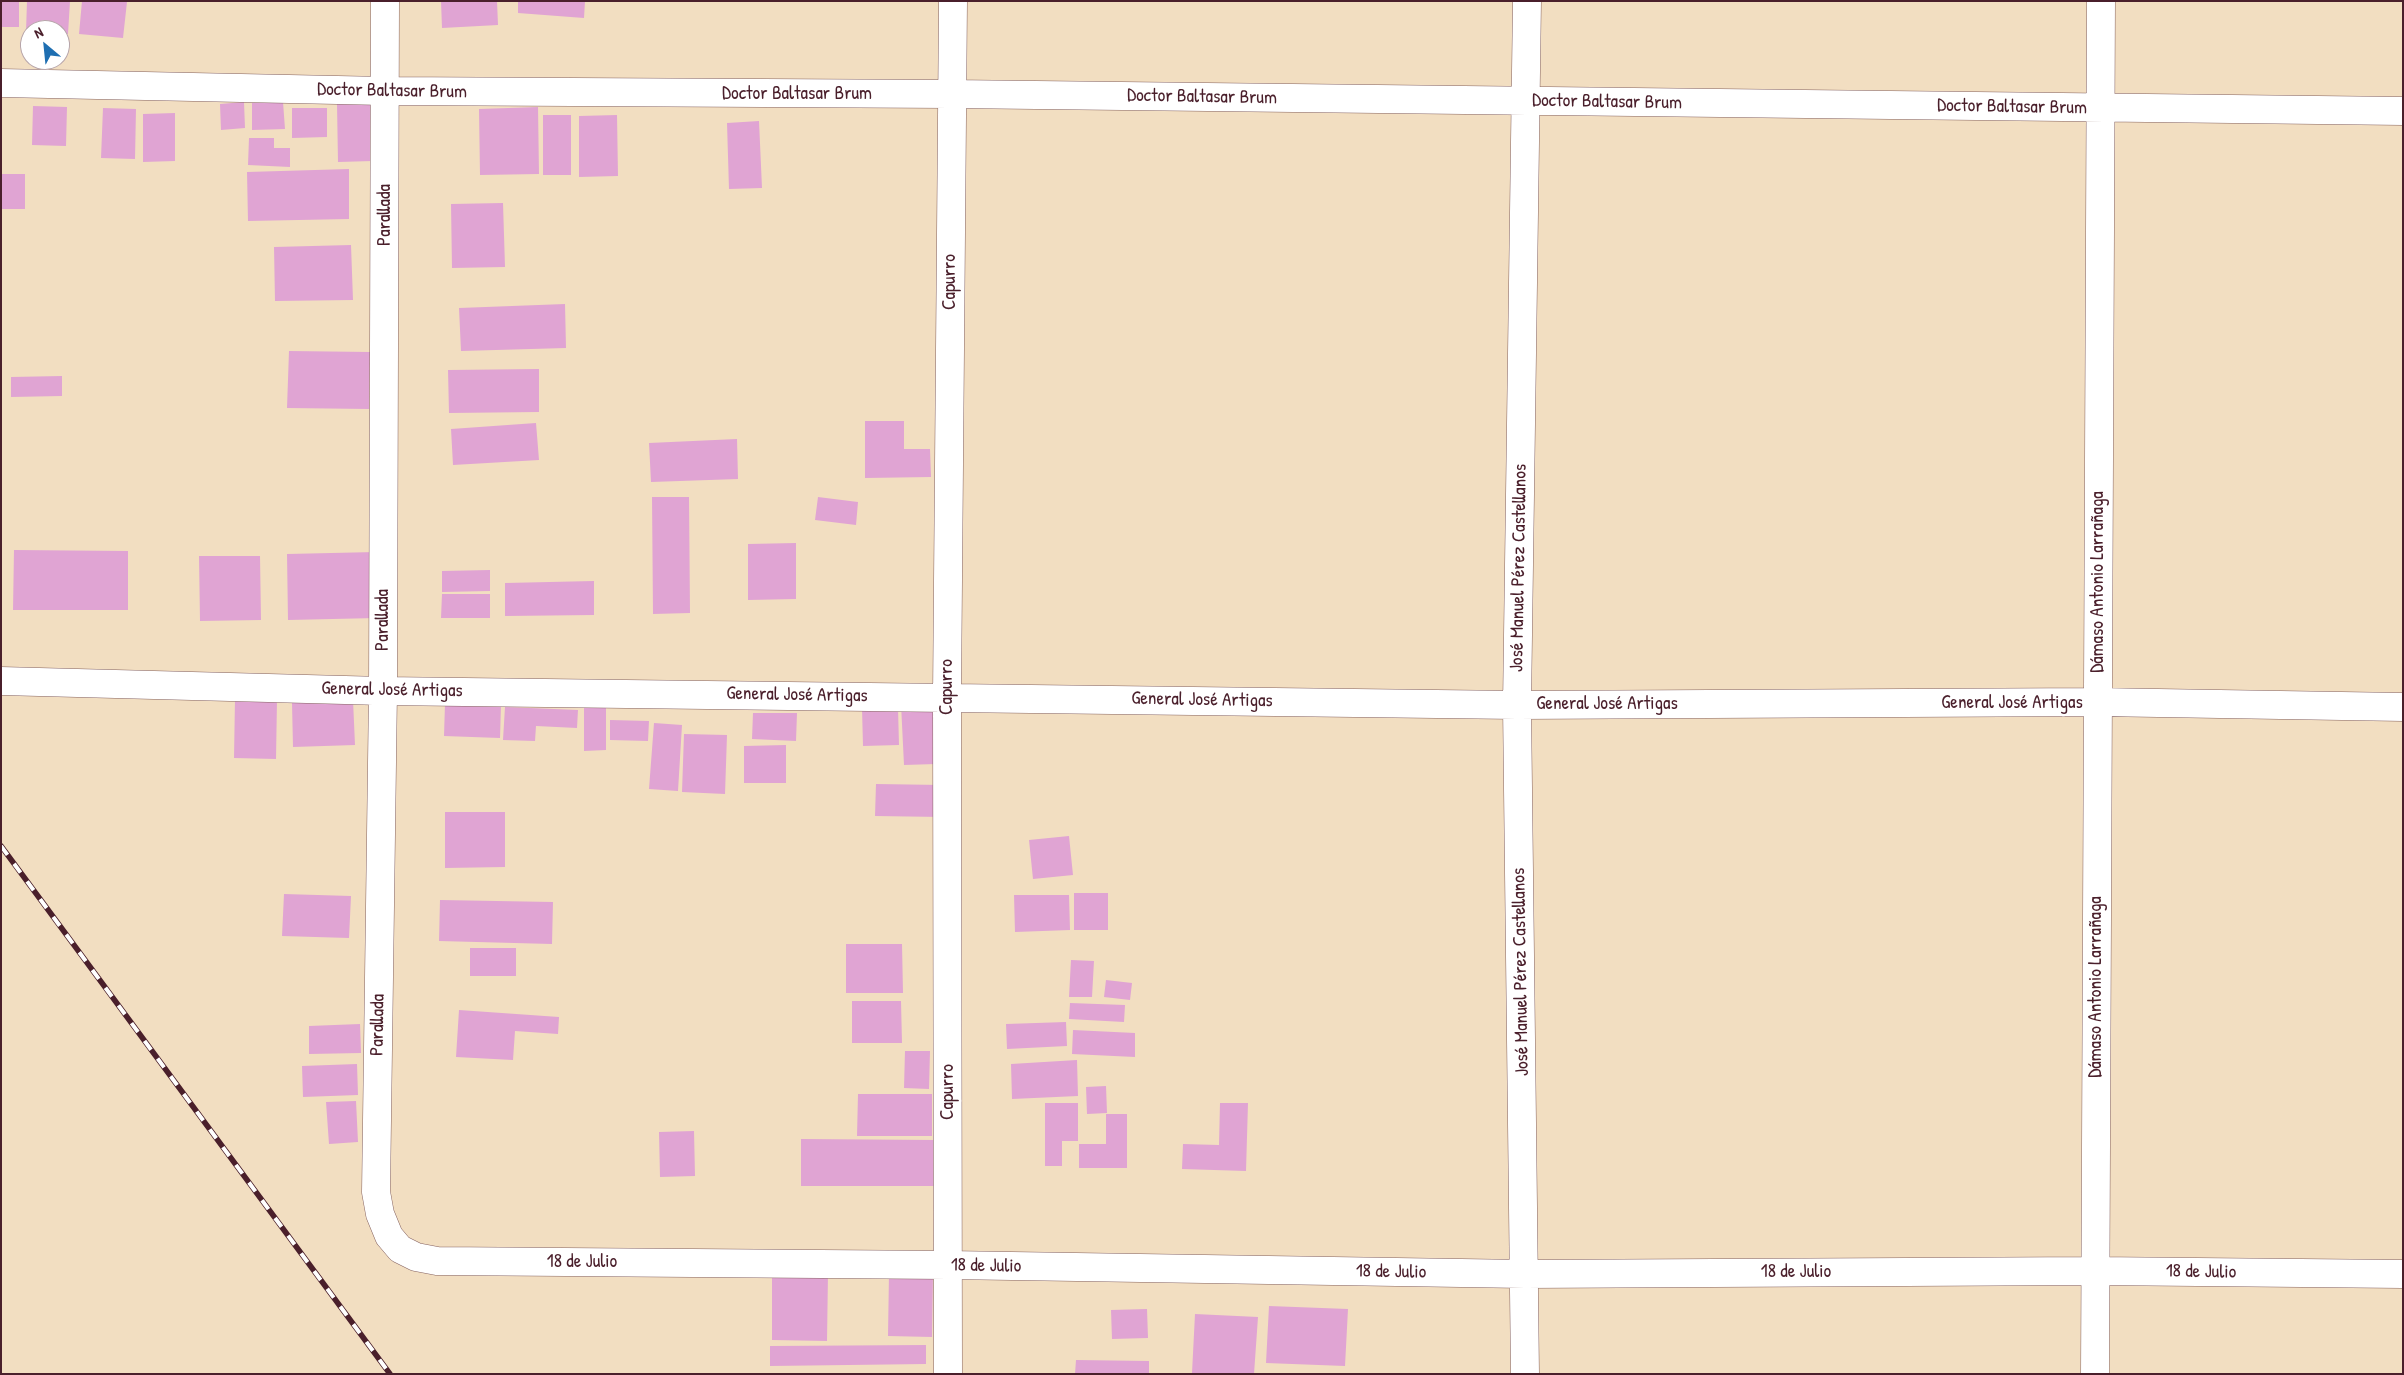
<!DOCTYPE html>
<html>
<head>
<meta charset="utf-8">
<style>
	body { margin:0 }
	#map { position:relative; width:2404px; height:1375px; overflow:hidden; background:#f2dec1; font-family:"Patrick Hand",sans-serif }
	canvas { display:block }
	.frame { position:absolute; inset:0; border:2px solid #4a1f2b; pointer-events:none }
	.north { position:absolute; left:20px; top:20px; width:50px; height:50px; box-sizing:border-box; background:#fff; border:1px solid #b7a5aa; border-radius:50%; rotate:332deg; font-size:14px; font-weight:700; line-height:20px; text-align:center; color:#4a1f2b }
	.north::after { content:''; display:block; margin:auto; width:18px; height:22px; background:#1f6fb2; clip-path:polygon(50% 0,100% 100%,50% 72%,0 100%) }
</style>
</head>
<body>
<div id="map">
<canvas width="2404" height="1375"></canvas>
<div class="frame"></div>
<div class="north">N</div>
</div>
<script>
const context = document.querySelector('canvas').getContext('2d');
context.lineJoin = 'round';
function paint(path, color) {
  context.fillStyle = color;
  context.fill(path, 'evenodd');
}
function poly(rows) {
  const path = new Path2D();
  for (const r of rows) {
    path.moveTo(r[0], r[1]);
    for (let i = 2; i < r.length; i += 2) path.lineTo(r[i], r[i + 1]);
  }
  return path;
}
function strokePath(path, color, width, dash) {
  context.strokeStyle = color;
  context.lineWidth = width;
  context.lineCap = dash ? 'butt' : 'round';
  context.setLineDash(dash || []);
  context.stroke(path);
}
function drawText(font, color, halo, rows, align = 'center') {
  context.font = font + ' "Patrick Hand",sans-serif';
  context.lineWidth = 4.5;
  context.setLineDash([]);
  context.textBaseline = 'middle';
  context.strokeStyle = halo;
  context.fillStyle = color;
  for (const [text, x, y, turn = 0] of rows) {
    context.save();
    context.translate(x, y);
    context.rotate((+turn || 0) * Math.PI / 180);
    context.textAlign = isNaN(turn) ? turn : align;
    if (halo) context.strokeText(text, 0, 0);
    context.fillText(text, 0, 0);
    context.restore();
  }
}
paint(poly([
	[1,1,19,1,19,27,1,27],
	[27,1,70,1,68,34,60,34,60,30,30,30,30,33,26,32],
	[82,1,127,2,123,38,79,34],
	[441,1,497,1,498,25,442,28],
	[518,1,585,1,584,18,518,13],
	[244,102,245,128,221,130,220,104],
	[283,102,285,129,252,130,252,103],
	[337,104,372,104,373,161,338,162],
	[33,106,67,107,66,146,32,145],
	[538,107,539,174,480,175,479,109],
	[103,108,136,109,135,159,101,158],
	[292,108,327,108,327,137,292,138],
	[175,113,175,161,143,162,143,114],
	[543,115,571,115,571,175,543,175],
	[617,115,618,176,579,177,579,116],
	[759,121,762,188,729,189,727,123],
	[249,138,274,138,274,148,290,148,290,167,248,165],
	[349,169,349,219,248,221,247,172],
	[1,174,25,174,25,209,1,209],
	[503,203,505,267,452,268,451,204],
	[351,245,353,300,275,301,274,247],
	[565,304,566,348,461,351,459,308],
	[289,351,370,352,369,409,287,408],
	[539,369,539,412,449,413,448,370],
	[62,376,62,396,11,397,11,377],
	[865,421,904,421,904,449,930,449,931,477,865,478],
	[536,423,539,460,453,465,451,429],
	[737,439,738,479,651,482,649,443],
	[652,497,689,497,690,613,653,614],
	[818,497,858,502,856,525,815,520],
	[796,543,796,599,748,600,748,544],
	[14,550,128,551,128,610,13,610],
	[376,552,377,618,288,620,287,554],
	[199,556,260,556,261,620,200,621],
	[490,570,490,591,442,592,442,571],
	[594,581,594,615,505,616,505,583],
	[442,594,490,594,490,618,441,618],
	[235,699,277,700,276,759,234,758],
	[584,699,606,700,606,750,584,751],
	[353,700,355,745,293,747,292,703],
	[933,703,936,764,904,765,901,704],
	[445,704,501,705,500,738,444,736],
	[505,707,578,710,577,728,536,726,535,741,503,740],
	[862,708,898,708,899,745,863,746],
	[753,713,797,713,796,741,752,739],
	[610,720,649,721,648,741,610,740],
	[654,723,682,725,678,791,649,789],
	[684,734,727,735,725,794,682,792],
	[786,745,786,783,744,783,744,746],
	[876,784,942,785,942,817,875,816],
	[445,812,505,812,505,867,445,868],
	[1069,836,1073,875,1033,879,1029,840],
	[1074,893,1108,893,1108,930,1074,930],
	[284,894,351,896,349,938,282,936],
	[1014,895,1069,895,1070,930,1015,932],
	[440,900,553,902,552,944,439,941],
	[846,944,902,944,903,993,846,993],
	[470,948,516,948,516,976,470,976],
	[1071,960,1094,961,1092,997,1069,997],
	[1106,980,1132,983,1130,1000,1104,997],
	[852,1001,901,1001,902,1043,852,1043],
	[1070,1003,1125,1005,1124,1022,1069,1019],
	[459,1010,559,1017,558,1034,515,1031,513,1060,456,1057],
	[1066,1022,1067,1046,1007,1049,1006,1024],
	[360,1024,361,1053,309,1054,309,1026],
	[1073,1030,1135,1033,1135,1057,1072,1054],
	[905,1051,930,1051,929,1089,904,1088],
	[1077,1060,1078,1096,1012,1099,1011,1064],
	[357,1064,358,1095,303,1097,302,1066],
	[1106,1086,1107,1113,1087,1114,1086,1087],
	[858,1094,932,1094,932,1136,857,1136],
	[356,1101,358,1142,329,1144,326,1102],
	[1045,1103,1078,1103,1078,1141,1062,1141,1062,1166,1045,1166],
	[1220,1103,1248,1103,1246,1171,1182,1169,1183,1144,1219,1145],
	[1106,1114,1127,1114,1127,1168,1079,1168,1079,1144,1106,1144],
	[694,1131,695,1176,660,1177,659,1132],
	[801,1139,936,1140,935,1186,801,1186],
	[772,1272,828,1273,827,1341,772,1340],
	[889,1273,933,1274,932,1337,888,1336],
	[1269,1306,1348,1309,1345,1366,1266,1363],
	[1147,1309,1148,1338,1112,1339,1111,1310],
	[1195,1314,1258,1317,1254,1374,1192,1373],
	[926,1345,926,1364,770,1366,770,1346],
	[1076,1360,1149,1361,1149,1374,1075,1374]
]), '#e0a4d3');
const minor = poly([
	[385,1,383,691,376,1192,380,1214,389,1236,400,1249,416,1257,437,1261,948,1265,1525,1274,2095,1271,2403,1274],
	[1,83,385,91,951,94,2403,111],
	[1,681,383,691,1517,705,2097,702,2403,707],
	[948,1374,947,696,953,1],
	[1525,1374,1517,705,1527,1],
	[2095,1374,2101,1]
]);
strokePath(minor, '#856260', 29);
strokePath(minor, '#fff', 28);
const rail = poly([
	[1,846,390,1374]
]);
strokePath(rail, '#4a1f2b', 5.5);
strokePath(rail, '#fff', 4, [11]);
drawText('19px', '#4a1f2b', '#fff', [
	["Doctor Baltasar Brum",392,91,1],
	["Doctor Baltasar Brum",797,94],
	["Doctor Baltasar Brum",1202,97,1],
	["Doctor Baltasar Brum",1607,102,1],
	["Doctor Baltasar Brum",2012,107,1],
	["Parallada",385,215,-90],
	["Capurro",950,282,-90],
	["José Manuel Pérez Castellanos",1519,568,-89],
	["Dámaso Antonio Larrañaga",2098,582,-90],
	["Parallada",383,620,-90],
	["Capurro",947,687,-90],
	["General José Artigas",392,690,1],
	["General José Artigas",797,695,1],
	["General José Artigas",1202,700,1],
	["General José Artigas",2012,703],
	["General José Artigas",1607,704],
	["José Manuel Pérez Castellanos",1521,972,-91],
	["Dámaso Antonio Larrañaga",2096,987,-90],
	["Parallada",378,1025,-89],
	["Capurro",948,1092,-90],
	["18 de Julio",582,1262],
	["18 de Julio",986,1266,1],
	["18 de Julio",1391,1272,1],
	["18 de Julio",1796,1272],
	["18 de Julio",2201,1272,1]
]);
</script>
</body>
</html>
